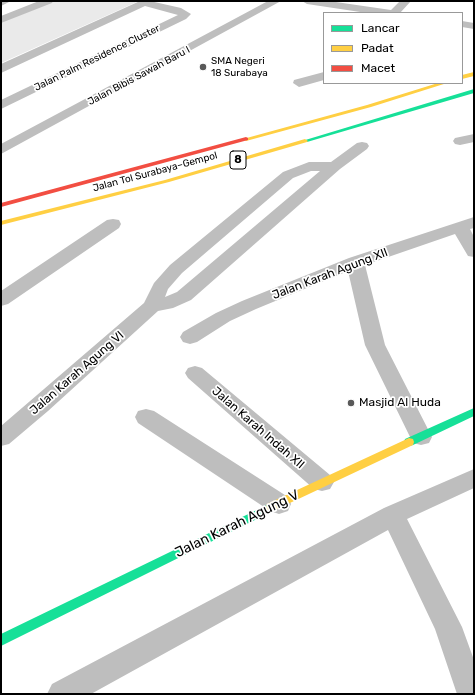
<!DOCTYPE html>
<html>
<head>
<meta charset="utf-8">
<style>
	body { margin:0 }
	#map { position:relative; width:475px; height:695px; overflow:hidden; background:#fff; font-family:Rubik,sans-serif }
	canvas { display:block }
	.frame { position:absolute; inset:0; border:2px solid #000; pointer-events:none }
	.legend { position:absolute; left:323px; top:12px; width:140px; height:72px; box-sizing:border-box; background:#fff; border:1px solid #999; margin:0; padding:5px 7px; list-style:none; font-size:12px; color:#000 }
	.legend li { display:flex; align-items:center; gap:8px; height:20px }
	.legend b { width:20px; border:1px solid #999 }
</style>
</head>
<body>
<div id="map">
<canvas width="475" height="695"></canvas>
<div class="frame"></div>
<ul class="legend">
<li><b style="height:5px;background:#16e098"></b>Lancar</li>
<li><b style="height:5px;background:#ffcf43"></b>Padat</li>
<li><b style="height:5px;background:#f24e42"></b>Macet</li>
</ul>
</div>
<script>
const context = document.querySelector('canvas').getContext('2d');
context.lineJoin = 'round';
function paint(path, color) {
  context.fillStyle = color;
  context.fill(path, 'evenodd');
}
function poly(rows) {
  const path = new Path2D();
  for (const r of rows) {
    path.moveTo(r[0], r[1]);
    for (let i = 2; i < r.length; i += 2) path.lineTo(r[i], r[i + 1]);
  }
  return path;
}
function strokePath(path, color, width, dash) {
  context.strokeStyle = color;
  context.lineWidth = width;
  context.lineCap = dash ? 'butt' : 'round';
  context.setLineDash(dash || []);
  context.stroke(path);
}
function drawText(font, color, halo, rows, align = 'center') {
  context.font = font + ' Rubik,sans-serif';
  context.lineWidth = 3.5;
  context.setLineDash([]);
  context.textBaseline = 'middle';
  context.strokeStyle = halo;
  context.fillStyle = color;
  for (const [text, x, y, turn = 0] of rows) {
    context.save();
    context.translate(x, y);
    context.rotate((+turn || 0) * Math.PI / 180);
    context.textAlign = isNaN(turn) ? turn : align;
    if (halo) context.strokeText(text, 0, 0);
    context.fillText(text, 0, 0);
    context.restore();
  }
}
paint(poly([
	[43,1,139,1,1,63,1,18]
]), '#eaeaea');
paint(poly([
	[1,1,11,1,1,6,1,1],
	[39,1,53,1,52,3,1,23,1,16,39,1],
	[140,1,150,1,181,8,191,14,186,19,1,109,1,100,178,15,145,6,1,73,1,64,140,1],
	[268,1,281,1,1,154,1,144,268,1],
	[302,1,329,1,391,10,400,1,411,1,400,13,367,13,307,4,302,1],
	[462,21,474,23,474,29,462,27,462,21],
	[324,72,324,80,299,87,293,83,294,80,324,72],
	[474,134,474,142,460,145,455,144,453,141,455,138,474,134],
	[362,142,367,143,369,146,367,149,340,169,191,300,173,308,158,311,48,411,9,444,1,446,1,426,144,303,154,283,170,265,283,172,309,162,331,162,357,143,362,142],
	[311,171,320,171,177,292,165,297,168,289,182,273,293,178,311,171],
	[474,217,474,228,470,229,474,237,474,257,468,256,455,234,365,265,385,345,432,437,429,443,421,445,413,443,365,345,348,271,256,309,230,321,197,342,190,344,183,342,180,337,183,332,216,313,242,301,349,258,474,217],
	[113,219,119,220,121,224,119,228,8,304,1,306,1,291,107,220,113,219],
	[195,366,202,368,330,475,334,482,330,489,322,491,314,489,188,378,185,373,188,368,195,366],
	[146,409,154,411,288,497,291,504,288,511,279,514,270,511,138,423,135,417,138,411,146,409],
	[474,469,474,488,407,519,462,627,474,660,474,694,457,694,435,629,388,530,91,694,47,694,52,684,384,508,474,469]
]), '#bebebe');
paint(poly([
	[474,89,474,93,307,142,302,141,474,89],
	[474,408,474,416,413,445,409,446,405,445,404,442,405,439,474,408],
	[271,503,275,504,276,507,275,510,1,646,1,634,271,503]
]), '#16e098');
paint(poly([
	[474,72,474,76,462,79,462,75,474,72],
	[438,83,447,83,371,107,246,141,243,139,367,105,438,83],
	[305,139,308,141,307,142,169,182,1,225,1,221,165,180,305,139],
	[409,438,413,439,414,442,413,445,275,510,271,511,267,510,266,507,267,504,409,438]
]), '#ffcf43');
paint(poly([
	[246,137,248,138,248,140,1,207,1,203,246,137]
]), '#f24e42');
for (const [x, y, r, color] of [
	[203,67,4,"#595959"],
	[351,403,4,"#595959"]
]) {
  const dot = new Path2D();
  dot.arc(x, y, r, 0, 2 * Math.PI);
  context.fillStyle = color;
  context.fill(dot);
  strokePath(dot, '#fff', 1.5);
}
drawText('10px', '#000', '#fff', [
	["Jalan Palm Residence Cluster",97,58,-26],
	["Jalan Bibis Sawah Baru I",139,76,-28],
	["Jalan Tol Surabaya–Gempol",155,172,-15]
]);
drawText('10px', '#000', '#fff', [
	["SMA Negeri",211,61],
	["18 Surabaya",211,73]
], 'left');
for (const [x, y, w] of [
	[238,160,16]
]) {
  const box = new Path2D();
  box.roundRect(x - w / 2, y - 9, w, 18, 3);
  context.fillStyle = '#fff';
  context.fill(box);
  strokePath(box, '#000', 1);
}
drawText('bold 11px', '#000', null, [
	["8",238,160]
]);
drawText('12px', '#000', '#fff', [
	["Jalan Karah Agung XII",330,274,-21],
	["Jalan Karah Agung VI",77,373,-41],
	["Jalan Karah Indah XII",258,428,41]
]);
drawText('12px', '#000', '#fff', [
	["Masjid Al Huda",359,403]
], 'left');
drawText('14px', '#000', '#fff', [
	["Jalan Karah Agung V",237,524,-26]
]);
</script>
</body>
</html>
